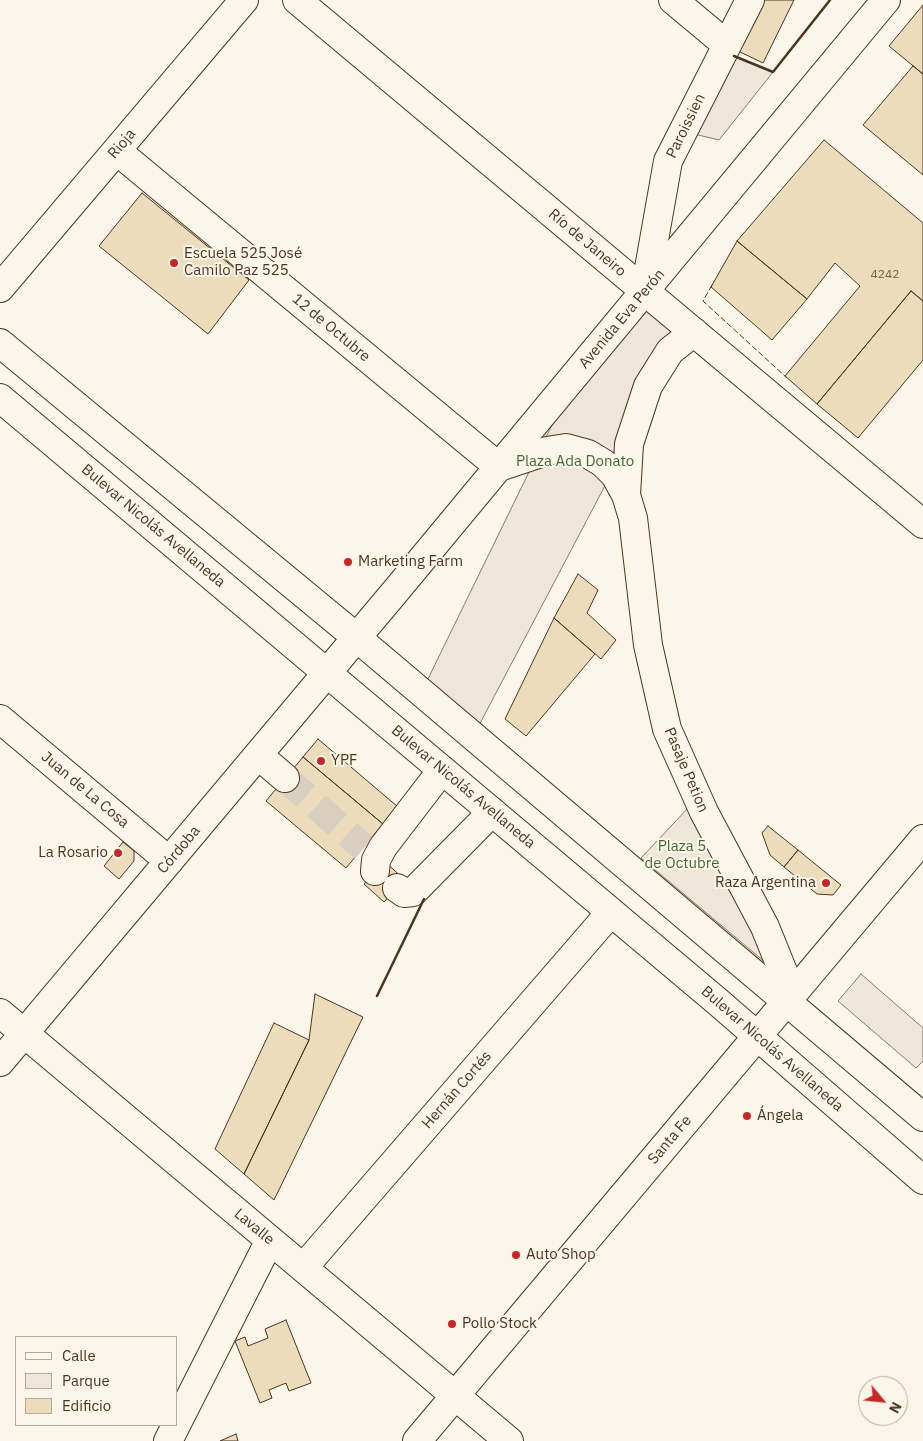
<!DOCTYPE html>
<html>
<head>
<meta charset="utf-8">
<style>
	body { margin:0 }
	#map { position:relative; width:923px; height:1441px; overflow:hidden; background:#fbf6e9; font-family:"IBM Plex Sans",sans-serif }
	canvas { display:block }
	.legend { position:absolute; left:15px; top:1336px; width:162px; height:90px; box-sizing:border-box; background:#fbf6e9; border:1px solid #b4a999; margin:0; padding:6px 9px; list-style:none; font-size:15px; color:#4a3520 }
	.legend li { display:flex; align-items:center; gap:10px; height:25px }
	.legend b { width:25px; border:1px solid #b4a999 }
	.north { position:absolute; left:858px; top:1376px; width:50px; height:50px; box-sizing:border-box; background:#fbf6e9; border:1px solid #b4a999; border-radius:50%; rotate:118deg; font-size:14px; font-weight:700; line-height:20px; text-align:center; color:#4a3520 }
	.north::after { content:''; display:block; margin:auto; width:18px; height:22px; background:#c62828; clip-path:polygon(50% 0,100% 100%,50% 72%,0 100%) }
</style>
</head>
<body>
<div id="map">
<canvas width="923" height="1441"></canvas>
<ul class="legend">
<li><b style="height:6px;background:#fbf6e9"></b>Calle</li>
<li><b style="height:14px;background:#ede6d9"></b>Parque</li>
<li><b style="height:14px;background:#ecdcbc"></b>Edificio</li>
</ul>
<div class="north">N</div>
</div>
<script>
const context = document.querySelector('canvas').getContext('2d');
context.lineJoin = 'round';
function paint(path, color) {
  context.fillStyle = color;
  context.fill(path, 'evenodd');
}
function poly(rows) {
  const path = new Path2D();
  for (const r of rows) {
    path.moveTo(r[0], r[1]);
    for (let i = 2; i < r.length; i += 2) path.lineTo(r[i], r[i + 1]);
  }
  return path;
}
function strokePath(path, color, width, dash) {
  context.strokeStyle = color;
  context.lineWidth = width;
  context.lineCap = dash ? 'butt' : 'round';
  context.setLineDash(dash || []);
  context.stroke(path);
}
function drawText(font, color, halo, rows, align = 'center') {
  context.font = font + ' "IBM Plex Sans",sans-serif';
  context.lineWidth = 4;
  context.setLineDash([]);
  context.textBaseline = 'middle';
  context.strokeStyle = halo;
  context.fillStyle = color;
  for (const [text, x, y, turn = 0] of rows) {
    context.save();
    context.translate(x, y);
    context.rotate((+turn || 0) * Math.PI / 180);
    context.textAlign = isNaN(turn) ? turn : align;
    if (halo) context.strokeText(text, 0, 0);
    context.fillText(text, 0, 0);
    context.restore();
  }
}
const green = poly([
	[733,56,773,72,719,140,694,134,733,56],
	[645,307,681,333,619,459,476,731,424,687,551,427,594,368,645,307],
	[690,806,772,968,641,858,690,806],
	[861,974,923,1028,923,1061,916,1068,838,1001,861,974]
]);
paint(green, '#ede6d9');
strokePath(green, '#887966', 1);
const building = poly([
	[762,0,794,0,763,63,736,50,762,0],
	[923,5,923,74,889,46,923,5],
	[913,66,923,74,923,175,863,125,913,66],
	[824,140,923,223,923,301,911,291,817,404,785,376,860,286,835,263,807,299,737,241,824,140],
	[142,193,249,280,208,334,99,246,142,193],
	[737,241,807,299,772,340,711,287,737,241],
	[911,291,923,301,923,360,858,438,817,404,911,291],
	[578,574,598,590,587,613,616,640,601,659,554,618,578,574],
	[554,618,595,654,526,736,505,719,554,618],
	[318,739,398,807,383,824,303,757,318,739],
	[303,757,383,824,346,868,266,801,303,757],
	[768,826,798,850,784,867,770,855,762,833,768,826],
	[123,842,134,851,134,861,119,879,104,866,123,842],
	[798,850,841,885,833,895,817,894,784,867,798,850],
	[384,861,405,880,384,902,364,884,384,861],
	[315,994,363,1017,274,1200,244,1174,309,1040,315,994],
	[274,1023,309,1040,244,1174,215,1149,274,1023],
	[286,1320,311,1383,289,1391,286,1383,269,1390,272,1398,260,1403,235,1341,245,1337,248,1346,268,1338,265,1329,286,1320],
	[236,1434,238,1441,220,1441,236,1434]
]);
paint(building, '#ecdcbc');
strokePath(building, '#4a3520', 1);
strokePath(poly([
	[285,778,364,848]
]), '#d8cfc1', 28, [28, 14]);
const minor = poly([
	[297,0,923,524],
	[673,0,727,45],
	[117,151,499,467,547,451,566,448,588,454,603,463,615,475,626,495,633,518,648,645,667,729,704,812,765,927,784,974,788,1000],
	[0,288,244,0],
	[645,291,668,161,750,0],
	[626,495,629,444,648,386,670,351,694,332],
	[0,719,169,861],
	[258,755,285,778],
	[375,871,376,860,383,847,442,770],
	[397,888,404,893,413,892,492,812],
	[0,1013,509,1441],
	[303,1268,611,912],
	[168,1441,270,1240]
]);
const major = poly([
	[0,343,356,637,923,1117],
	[0,398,718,1002,923,1180],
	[0,1062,394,593,886,0],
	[417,1441,923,839]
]);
strokePath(minor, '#4a3520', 30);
strokePath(major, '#4a3520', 30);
strokePath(minor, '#fbf6e9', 28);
strokePath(major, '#fbf6e9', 28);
strokePath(poly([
	[712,285,703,301,787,378]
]), '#4a3520', 1, [6, 2.5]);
strokePath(poly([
	[734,56,773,72,830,0],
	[377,996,424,899]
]), '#4a3520', 2.5);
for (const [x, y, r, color] of [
	[174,263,5,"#c62828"],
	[348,562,5,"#c62828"],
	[321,761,5,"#c62828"],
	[118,853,5,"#c62828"],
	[826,883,5,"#c62828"],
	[747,1116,5,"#c62828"],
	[516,1255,5,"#c62828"],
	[452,1324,5,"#c62828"]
]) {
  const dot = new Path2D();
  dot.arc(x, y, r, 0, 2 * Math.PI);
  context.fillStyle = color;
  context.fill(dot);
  strokePath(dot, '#fbf6e9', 2);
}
drawText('12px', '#725f47', null, [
	["4242",885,275]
]);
drawText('15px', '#4a3520', '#fbf6e9', [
	["Paroissien",686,126,-64],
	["Rioja",122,144,-50],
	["Río de Janeiro",587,243,40],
	["Avenida Eva Perón",622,319,-50],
	["12 de Octubre",331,328,40],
	["Bulevar Nicolás Avellaneda",153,526,40],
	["Pasaje Petion",686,770,67],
	["Bulevar Nicolás Avellaneda",463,787,40],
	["Juan de La Cosa",85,790,40],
	["Córdoba",179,850,-50],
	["Bulevar Nicolás Avellaneda",772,1049,41],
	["Hernán Cortés",457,1090,-49],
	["Santa Fe",670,1140,-50],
	["Lavalle",254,1227,40]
]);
drawText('15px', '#4a3520', '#fbf6e9', [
	["Escuela 525 José",184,254],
	["Camilo Paz 525",184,271],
	["Marketing Farm",358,562],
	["YPF",331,761],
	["La Rosario",108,853,"right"],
	["Raza Argentina",816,883,"right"],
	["Ángela",757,1116],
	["Auto Shop",526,1255],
	["Pollo Stock",462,1324]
], 'left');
drawText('15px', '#436837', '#fbf6e9', [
	["Plaza Ada Donato",575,462],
	["Plaza 5",682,847],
	["de Octubre",682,864]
]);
</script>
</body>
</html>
